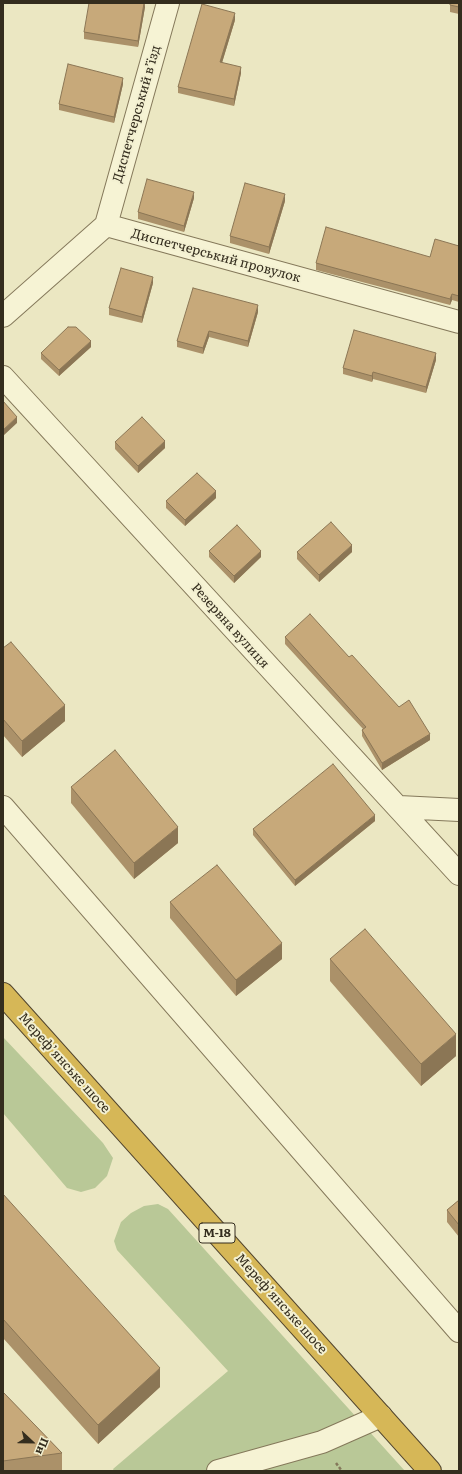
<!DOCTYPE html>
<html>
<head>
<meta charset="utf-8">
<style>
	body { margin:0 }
	#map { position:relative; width:462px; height:1474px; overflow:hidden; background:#ebe7c2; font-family:Literata,serif }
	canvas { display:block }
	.frame { position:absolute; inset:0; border:4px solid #342d1e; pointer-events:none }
	.north { position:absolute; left:12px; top:1422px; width:40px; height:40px; -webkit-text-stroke:3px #f3f0d1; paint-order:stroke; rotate:112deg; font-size:11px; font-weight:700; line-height:16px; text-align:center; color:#342d1e }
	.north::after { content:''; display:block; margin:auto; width:14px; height:18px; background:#342d1e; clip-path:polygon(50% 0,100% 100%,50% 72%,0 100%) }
</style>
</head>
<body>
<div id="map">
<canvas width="462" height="1474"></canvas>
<div class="frame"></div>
<div class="north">Пн</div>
</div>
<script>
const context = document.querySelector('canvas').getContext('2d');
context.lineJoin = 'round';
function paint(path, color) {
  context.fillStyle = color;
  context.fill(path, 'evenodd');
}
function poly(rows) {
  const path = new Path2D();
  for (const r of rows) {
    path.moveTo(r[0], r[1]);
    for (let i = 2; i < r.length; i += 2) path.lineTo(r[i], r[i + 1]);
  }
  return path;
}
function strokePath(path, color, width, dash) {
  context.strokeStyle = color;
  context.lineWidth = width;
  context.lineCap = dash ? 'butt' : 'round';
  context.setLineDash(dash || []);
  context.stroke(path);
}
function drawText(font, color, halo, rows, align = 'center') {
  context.font = font + ' Literata,serif';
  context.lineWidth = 4;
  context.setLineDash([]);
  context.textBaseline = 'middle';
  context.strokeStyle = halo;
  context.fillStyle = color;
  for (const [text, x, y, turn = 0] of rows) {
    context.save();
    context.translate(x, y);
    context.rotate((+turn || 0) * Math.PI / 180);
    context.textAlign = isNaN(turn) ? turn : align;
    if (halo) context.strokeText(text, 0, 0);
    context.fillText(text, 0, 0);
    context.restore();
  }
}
paint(poly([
	[3,1037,103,1143,113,1158,107,1176,95,1188,81,1192,67,1188,3,1113],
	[158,1204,168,1209,405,1471,114,1471,113,1469,228,1371,117,1250,114,1241,121,1222,131,1213,144,1206]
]), '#b9c897');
const minor = poly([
	[106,225,168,3],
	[3,316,106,225,459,322],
	[3,377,459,874],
	[3,807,459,1331],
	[399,807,459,810],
	[218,1471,322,1442,381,1416]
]);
const highway = poly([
	[3,994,430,1471]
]);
strokePath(minor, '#84785a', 24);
strokePath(highway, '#52452e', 24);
strokePath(poly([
	[336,1463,342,1471]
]), '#84785a', 2.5, [3, 2]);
strokePath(minor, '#f6f3d4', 22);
strokePath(highway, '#d6b757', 22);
paint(poly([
	[145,3,145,7,138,47,84,39,84,32],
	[459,3,459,14,450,12,450,5],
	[235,20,222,63,241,73,234,106,178,93,178,87],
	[123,84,114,123,59,110,59,104],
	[194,198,184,232,138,219,138,212],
	[285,201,269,254,230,243,230,236],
	[459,246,459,302,452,300,450,305,316,270,316,263,430,257],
	[153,283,142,323,109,315,109,308],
	[258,312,248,347,209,337,203,354,177,347,177,341],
	[91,347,59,376,41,359,41,353],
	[436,360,426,393,373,379,372,382,343,374,343,368],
	[115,442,165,448,138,473,115,449],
	[216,498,185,526,166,508,166,501],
	[209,551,261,557,234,583,209,557],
	[297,552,352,552,319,582,297,559],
	[285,637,349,657,399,707,430,740,382,770,362,736,362,730,363,729,285,644],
	[3,648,65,721,22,757,3,735],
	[71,787,178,843,134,879,71,803],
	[375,821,295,886,253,835,253,829],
	[170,902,282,959,236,996,170,918],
	[330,959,456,1056,421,1086,330,981],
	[3,1194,160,1387,98,1444,3,1338],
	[459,1200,459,1237,447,1222,447,1210],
	[3,1392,62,1453,62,1471,3,1471]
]), '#ab9169');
paint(poly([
	[144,3,145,7,138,47,138,41],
	[235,13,235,20,220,69,220,62],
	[241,67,241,73,234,106,234,99],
	[123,78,123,84,114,123,114,117],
	[194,192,194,198,184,232,184,226],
	[285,194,285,201,269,254,269,247],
	[153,277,153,283,142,323,142,317],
	[452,294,452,300,450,305,450,299],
	[258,305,258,312,248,347,248,341],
	[209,331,209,337,203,354,203,348],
	[91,341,91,347,59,376,59,370],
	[436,353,436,360,426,393,426,387],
	[373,372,373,379,372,382,372,376],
	[17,417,17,423,3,436,3,430],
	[165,441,165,448,138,473,138,466],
	[216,491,216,498,185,526,185,520],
	[352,545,352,552,319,582,319,575],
	[261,551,261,557,234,583,234,576],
	[65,705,65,721,22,757,22,741],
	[430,734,430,740,382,770,382,763],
	[375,815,375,821,295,886,295,880],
	[178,827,178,843,134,879,134,863],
	[282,943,282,959,236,996,236,980],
	[456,1034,456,1056,421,1086,421,1064],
	[160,1368,160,1387,98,1444,98,1425]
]), '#8b7655');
const building = poly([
	[89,3,144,3,138,41,84,32,89,3],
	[450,3,459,3,459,7,450,5,450,3],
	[202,4,235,13,220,62,241,67,234,99,178,87,202,4],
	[68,64,123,78,114,117,59,104,68,64],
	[147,179,194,192,184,226,138,212,147,179],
	[245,183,285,194,269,247,230,236,245,183],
	[326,227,430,257,435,239,459,246,459,296,452,294,450,299,316,263,326,227],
	[121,268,153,277,142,317,109,308,121,268],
	[193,288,258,305,248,341,209,331,203,348,177,341,193,288],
	[68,327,76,327,91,341,59,370,41,353,68,327],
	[354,330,436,353,426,387,373,372,372,376,343,368,354,330],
	[3,401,17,417,3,430,3,401],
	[142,417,165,441,138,466,115,442,142,417],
	[197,473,216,491,185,520,166,501,197,473],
	[331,522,352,545,319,575,297,552,331,522],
	[237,525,261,551,234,576,209,551,237,525],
	[310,614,349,657,352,655,399,707,409,700,430,734,382,763,362,730,366,727,285,637,310,614],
	[11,642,65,705,22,741,3,719,3,648,11,642],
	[115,750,178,827,134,863,71,787,115,750],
	[333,764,375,815,295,880,253,829,333,764],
	[217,865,282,943,236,980,170,902,217,865],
	[365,929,456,1034,421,1064,330,959,365,929],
	[3,1194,160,1368,98,1425,3,1319,3,1194],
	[459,1200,459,1225,447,1210,459,1200],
	[3,1392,62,1453,3,1461,3,1392]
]);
paint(building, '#c7a97a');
strokePath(building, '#8b7655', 1);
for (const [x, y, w] of [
	[217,1233,36]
]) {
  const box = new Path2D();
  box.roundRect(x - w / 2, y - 10, w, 20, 3);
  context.fillStyle = '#f3f0d1';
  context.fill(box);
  strokePath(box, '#342d1e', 1);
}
drawText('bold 12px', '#342d1e', null, [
	["М-18",217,1233]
]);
drawText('13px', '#342d1e', '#f3f0d1', [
	["Диспетчерський в’їзд",137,114,-74],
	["Диспетчерський провулок",216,256,15],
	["Резервна вулиця",230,626,48],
	["Мереф’янське шосе",64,1063,48],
	["Мереф’янське шосе",281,1304,48]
]);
</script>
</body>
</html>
